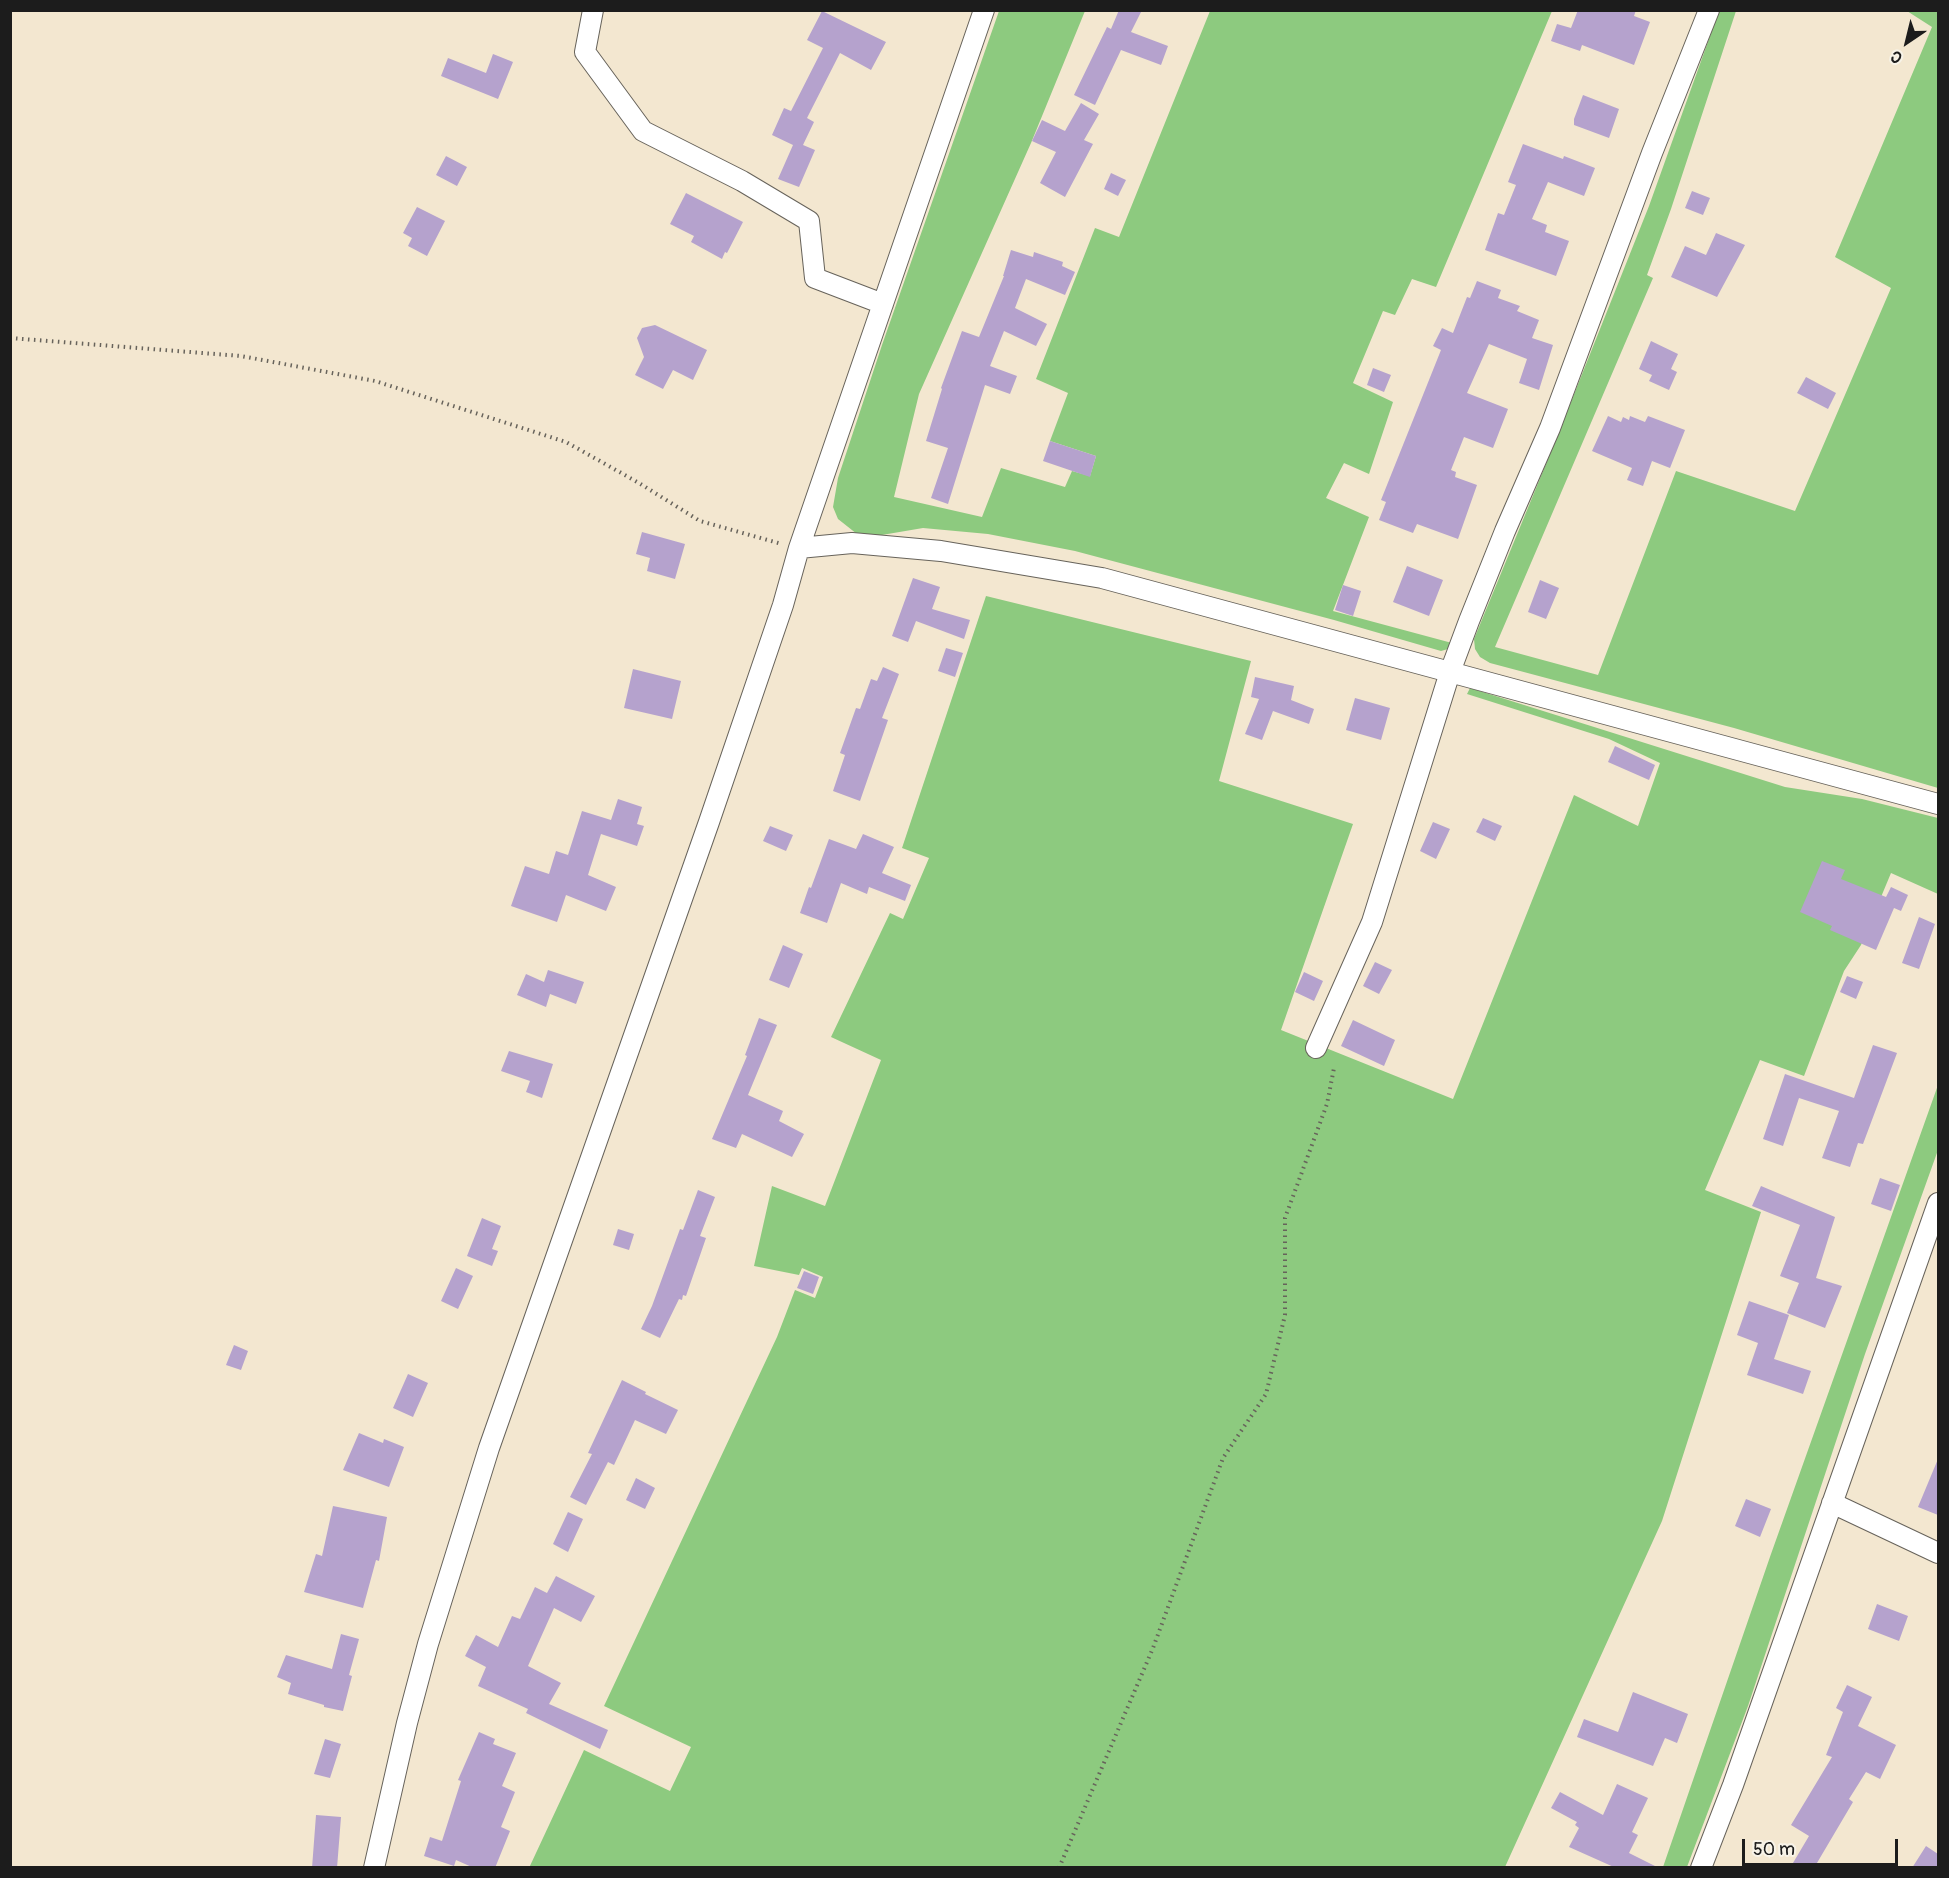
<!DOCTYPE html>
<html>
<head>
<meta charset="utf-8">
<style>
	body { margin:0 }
	#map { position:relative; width:1949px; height:1878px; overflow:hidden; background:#f3e7d0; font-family:Pangolin,sans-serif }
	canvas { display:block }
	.frame { position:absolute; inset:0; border:12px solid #1c1c1c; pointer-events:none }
	.north { position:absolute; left:1877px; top:12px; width:60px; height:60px; -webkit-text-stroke:4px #f7f3e8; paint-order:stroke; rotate:215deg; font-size:16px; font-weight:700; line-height:24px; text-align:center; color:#1c1c1c }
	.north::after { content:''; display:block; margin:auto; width:21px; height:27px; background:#1c1c1c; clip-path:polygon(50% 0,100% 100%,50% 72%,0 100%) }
	.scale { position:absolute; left:1742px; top:1839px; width:156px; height:27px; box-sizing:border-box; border:3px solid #1c1c1c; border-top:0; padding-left:8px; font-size:18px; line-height:21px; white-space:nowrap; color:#1c1c1c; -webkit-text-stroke:4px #f7f3e8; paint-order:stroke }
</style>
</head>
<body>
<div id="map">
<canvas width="1949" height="1878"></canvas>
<div class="frame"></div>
<div class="north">С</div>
<div class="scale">50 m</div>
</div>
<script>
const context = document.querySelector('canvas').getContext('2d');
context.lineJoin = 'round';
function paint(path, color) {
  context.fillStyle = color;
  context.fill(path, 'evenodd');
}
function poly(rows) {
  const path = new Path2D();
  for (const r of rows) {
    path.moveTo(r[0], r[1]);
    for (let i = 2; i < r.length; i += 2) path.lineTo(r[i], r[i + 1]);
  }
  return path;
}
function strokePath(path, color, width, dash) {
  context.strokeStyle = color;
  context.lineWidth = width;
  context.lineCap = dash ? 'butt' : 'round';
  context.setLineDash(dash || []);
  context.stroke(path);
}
paint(poly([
	[999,11,1085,11,1031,143,919,394,894,497,982,517,1001,468,1065,487,1072,471,1090,476,1096,456,1050,441,1068,393,1036,379,1095,228,1119,237,1210,11,1552,11,1436,287,1412,279,1395,315,1383,311,1353,383,1393,402,1369,474,1344,463,1326,498,1369,517,1333,611,1452,643,1448,649,1441,651,1334,620,1075,551,988,534,923,528,870,537,857,534,838,519,833,507,838,478,882,345],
	[1719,11,1736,11,1671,209,1647,275,1653,278,1495,647,1598,675,1676,471,1795,511,1891,288,1835,257,1932,27,1907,11,1938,11,1938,788,1734,728,1490,663,1480,657,1475,649,1474,639,1555,442,1649,206],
	[986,596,1251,661,1219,781,1353,824,1281,1030,1453,1099,1574,795,1638,826,1660,763,1609,739,1467,694,1470,688,1785,787,1862,799,1938,818,1938,894,1891,873,1861,945,1844,971,1804,1076,1760,1060,1705,1190,1761,1212,1662,1521,1505,1867,529,1868,584,1750,670,1791,691,1747,604,1706,777,1337,795,1290,815,1298,823,1277,802,1268,799,1275,754,1266,772,1186,825,1206,881,1060,831,1037,890,913,903,919,929,858,902,848],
	[1938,1085,1938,1150,1865,1354,1748,1706,1687,1867,1663,1867,1771,1554]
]), '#8dca7f');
paint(poly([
	[1119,10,1142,10,1131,32,1168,46,1161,65,1121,50,1095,105,1074,95,1107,27,1111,29],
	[1578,10,1636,10,1634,16,1650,22,1634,65,1582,45,1580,51,1551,41,1557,24,1571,28],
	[822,11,886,42,871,70,840,53,807,118,814,122,803,145,815,150,799,187,778,179,793,145,772,135,784,108,791,111,823,48,807,40],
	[493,54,513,62,498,99,441,76,448,58,486,73],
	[1583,95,1619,109,1609,138,1574,125,1574,119],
	[1081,103,1099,114,1084,140,1093,144,1065,197,1040,183,1056,152,1032,141,1042,120,1065,131],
	[1523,144,1563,159,1564,156,1595,168,1584,196,1548,182,1532,219,1547,225,1545,232,1569,241,1556,276,1485,250,1498,213,1504,215,1516,185,1508,182],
	[446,156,467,167,457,186,436,175],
	[1111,173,1126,180,1118,196,1104,189],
	[1692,191,1710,198,1703,215,1685,208],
	[686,193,743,222,727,253,725,252,722,259,691,242,694,236,670,224],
	[417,207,445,221,427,256,408,246,412,238,403,233],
	[1716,233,1745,245,1717,297,1671,277,1685,246,1706,255],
	[1011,250,1033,257,1034,252,1063,262,1062,266,1075,272,1065,295,1026,279,1015,308,1047,324,1036,346,1004,331,990,366,1017,376,1010,394,985,385,948,504,931,498,948,448,926,441,942,389,941,388,962,331,979,337,1004,276,1003,276],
	[1477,281,1501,290,1498,298,1520,306,1517,311,1539,320,1532,338,1553,345,1539,390,1519,383,1527,359,1489,344,1467,393,1508,409,1493,448,1464,437,1451,470,1456,472,1455,477,1477,485,1458,539,1417,524,1413,533,1379,520,1386,502,1381,500,1441,350,1433,346,1442,328,1453,333,1467,297,1470,298],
	[655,325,707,350,693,380,673,370,663,389,635,375,644,357,637,338,642,328],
	[1651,341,1678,354,1671,369,1677,372,1669,390,1649,381,1652,375,1639,369],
	[1373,368,1391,375,1384,392,1367,385],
	[1806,377,1836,393,1828,409,1797,393],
	[1608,416,1621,422,1623,417,1629,420,1630,416,1645,422,1648,416,1685,430,1670,468,1652,461,1643,486,1627,480,1632,468,1592,451],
	[1050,441,1096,456,1090,477,1043,461],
	[642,532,685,544,675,579,647,571,650,558,636,554],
	[1407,566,1443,580,1429,616,1393,602],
	[913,578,940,587,932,609,970,620,964,639,916,621,908,642,892,636],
	[1540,580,1559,588,1546,619,1528,612],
	[1343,585,1361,591,1353,616,1335,610],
	[946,648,963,653,955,677,938,671],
	[883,667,899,674,882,718,888,720,860,801,833,791,845,755,840,753,856,708,860,709,871,679,877,681],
	[633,669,681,681,672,719,624,708],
	[1255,677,1294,686,1291,700,1314,709,1309,724,1273,711,1262,740,1245,734,1259,699,1251,697],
	[1355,698,1390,708,1381,740,1346,730],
	[1615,746,1655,765,1649,780,1608,762],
	[618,799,642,807,637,824,644,826,637,846,601,834,588,875,616,887,606,911,566,895,557,922,511,906,525,866,549,874,556,851,568,855,582,811,611,820],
	[1483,818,1502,826,1495,841,1476,832],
	[1433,822,1450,829,1436,859,1420,851],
	[770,826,793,835,786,851,763,841],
	[863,834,894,847,882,873,911,885,905,901,869,887,867,894,841,883,827,923,800,913,809,887,811,888,829,839,856,849],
	[1822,861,1845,870,1841,879,1886,897,1891,887,1908,895,1901,911,1894,908,1876,950,1830,930,1832,926,1800,912],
	[1919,917,1935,924,1919,969,1902,963],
	[783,945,803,954,789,988,769,980],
	[1375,962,1392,970,1379,994,1363,986],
	[548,970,584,982,576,1004,550,994,546,1007,517,995,526,974,544,982],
	[1304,972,1323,981,1314,1001,1295,992],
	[1847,976,1863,982,1856,999,1840,992],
	[759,1018,777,1025,748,1095,783,1111,779,1121,804,1134,792,1157,742,1134,736,1148,712,1139,747,1056,745,1055],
	[1353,1020,1395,1040,1384,1066,1341,1046],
	[1873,1045,1897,1053,1863,1144,1858,1143,1850,1167,1822,1158,1839,1111,1799,1098,1783,1146,1763,1139,1785,1074,1854,1098],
	[509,1051,553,1064,542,1098,526,1092,530,1081,501,1071],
	[1880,1178,1900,1185,1891,1211,1871,1204],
	[1761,1186,1835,1217,1816,1278,1842,1286,1825,1328,1787,1313,1799,1283,1780,1276,1800,1225,1752,1206],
	[698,1190,715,1197,700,1236,706,1238,686,1296,683,1295,682,1300,679,1299,660,1338,641,1329,652,1306,680,1229,683,1230],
	[482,1218,501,1226,492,1249,498,1251,492,1266,467,1256],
	[618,1229,634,1234,629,1250,613,1245],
	[456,1268,473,1276,458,1309,441,1301],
	[804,1271,819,1277,813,1294,797,1288],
	[1749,1301,1789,1315,1774,1359,1811,1371,1803,1394,1747,1375,1758,1343,1737,1335],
	[234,1345,248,1351,241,1370,226,1365],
	[408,1374,428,1383,413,1417,393,1408],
	[622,1380,646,1392,645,1394,678,1410,666,1434,635,1420,614,1465,608,1462,586,1505,570,1497,592,1454,588,1453],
	[359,1433,383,1443,384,1439,404,1447,389,1487,343,1470],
	[1938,1459,1938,1515,1918,1507],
	[636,1478,655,1488,645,1509,626,1500],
	[1746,1499,1771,1509,1760,1537,1735,1526],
	[333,1506,387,1517,379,1561,376,1560,363,1608,304,1592,316,1554,322,1556],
	[568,1512,583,1519,568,1552,553,1544],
	[556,1576,595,1596,581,1622,554,1608,528,1666,561,1683,549,1704,608,1730,600,1749,526,1713,528,1709,478,1686,486,1667,465,1656,476,1635,498,1647,512,1616,520,1619,535,1587,547,1593],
	[1877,1604,1908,1616,1899,1641,1868,1629],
	[341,1634,359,1639,349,1675,352,1676,343,1711,324,1707,324,1705,288,1694,291,1683,277,1677,286,1655,332,1669],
	[1847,1685,1872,1697,1858,1726,1896,1745,1880,1779,1866,1772,1849,1799,1853,1802,1814,1868,1790,1868,1809,1836,1791,1825,1832,1757,1826,1755,1843,1712,1836,1708],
	[1633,1692,1688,1714,1677,1743,1665,1738,1653,1766,1577,1737,1584,1719,1618,1732],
	[479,1732,495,1739,493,1744,516,1753,502,1786,515,1792,501,1827,510,1831,495,1868,474,1868,456,1860,454,1866,424,1856,430,1837,442,1841,461,1781,458,1780],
	[325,1739,341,1744,330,1778,314,1774],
	[1617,1784,1648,1798,1632,1832,1638,1835,1629,1853,1659,1868,1616,1868,1569,1847,1579,1828,1575,1825,1577,1822,1551,1808,1560,1792,1603,1815],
	[316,1815,341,1817,337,1868,312,1868],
	[1926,1846,1938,1854,1938,1868,1912,1868]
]), '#b5a2cd');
const minor = poly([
	[593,10,585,52,643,131,742,181,809,221,815,278,883,304],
	[799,548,852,543,941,551,1102,578,1938,804],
	[1316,1048,1372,922,1450,672,1469,621,1505,531,1550,428,1652,153,1709,10],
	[1832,1503,1938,1553],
	[374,1868,407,1723,428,1644,489,1448,709,822,783,605,799,548,984,10],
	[1701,1868,1733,1785,1938,1203]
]);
strokePath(minor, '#67635b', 22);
strokePath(poly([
	[10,338,241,356,375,381,566,442,639,483,700,521,782,544],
	[1059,1868,1153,1648,1223,1458,1266,1394,1285,1315,1285,1218,1327,1104,1334,1068]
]), '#67635b', 4, [1.5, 4.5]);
strokePath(minor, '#fff', 20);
</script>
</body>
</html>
